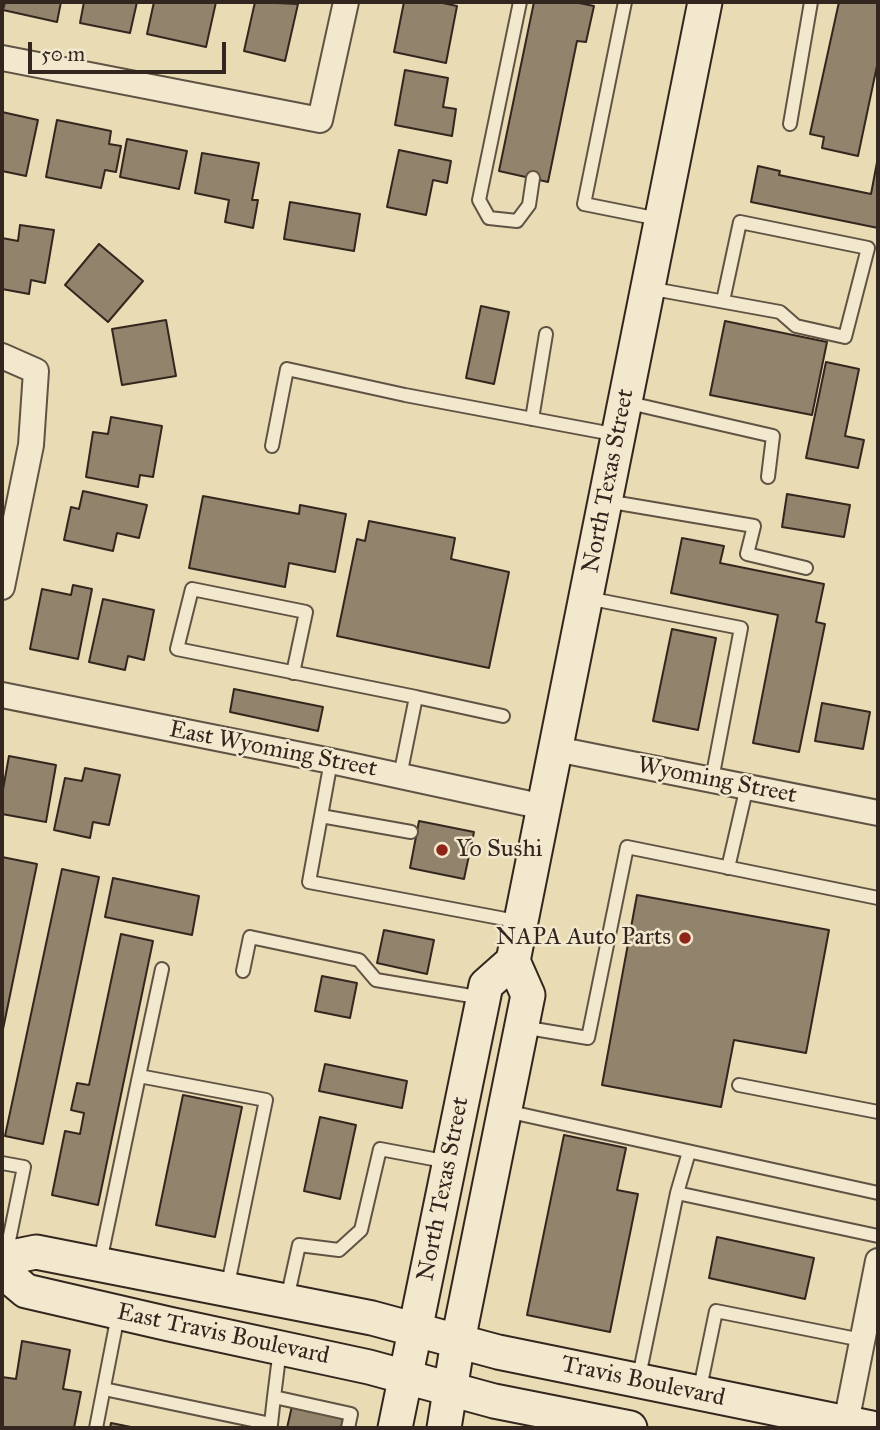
<!DOCTYPE html>
<html>
<head>
<meta charset="utf-8">
<style>
	body { margin:0 }
	#map { position:relative; width:880px; height:1430px; overflow:hidden; background:#e9dbb4; font-family:"IM FELL Great Primer",serif }
	canvas { display:block }
	.frame { position:absolute; inset:0; border:4px solid #33261e; pointer-events:none }
	.scale { position:absolute; left:28px; top:42px; width:198px; height:32px; box-sizing:border-box; border:4px solid #33261e; border-top:0; padding-left:9px; font-size:21px; line-height:24px; white-space:nowrap; color:#33261e; -webkit-text-stroke:5px #f1e8ce; paint-order:stroke }
</style>
</head>
<body>
<div id="map">
<canvas width="880" height="1430"></canvas>
<div class="frame"></div>
<div class="scale">50 m</div>
</div>
<script>
const context = document.querySelector('canvas').getContext('2d');
context.lineJoin = 'round';
function paint(path, color) {
  context.fillStyle = color;
  context.fill(path, 'evenodd');
}
function poly(rows) {
  const path = new Path2D();
  for (const r of rows) {
    path.moveTo(r[0], r[1]);
    for (let i = 2; i < r.length; i += 2) path.lineTo(r[i], r[i + 1]);
  }
  return path;
}
function strokePath(path, color, width, dash) {
  context.strokeStyle = color;
  context.lineWidth = width;
  context.lineCap = dash ? 'butt' : 'round';
  context.setLineDash(dash || []);
  context.stroke(path);
}
function drawText(font, color, halo, rows, align = 'center') {
  context.font = font + ' "IM FELL Great Primer",serif';
  context.lineWidth = 5;
  context.setLineDash([]);
  context.textBaseline = 'middle';
  context.strokeStyle = halo;
  context.fillStyle = color;
  for (const [text, x, y, turn = 0] of rows) {
    context.save();
    context.translate(x, y);
    context.rotate((+turn || 0) * Math.PI / 180);
    context.textAlign = isNaN(turn) ? turn : align;
    if (halo) context.strokeText(text, 0, 0);
    context.fillText(text, 0, 0);
    context.restore();
  }
}
const building = poly([
	[5,2,61,2,57,22,3,10,5,2],
	[84,2,137,2,130,33,80,23,84,2],
	[154,2,216,2,206,47,147,34,154,2],
	[255,2,298,4,285,61,244,51,255,2],
	[404,2,438,2,457,6,446,63,394,52,404,2],
	[534,2,574,2,594,6,586,42,577,41,548,182,499,171,534,2],
	[839,2,878,2,878,61,858,156,822,148,824,137,810,134,839,2],
	[405,70,448,78,443,107,456,109,452,136,395,125,405,70],
	[2,112,38,120,26,176,2,171,2,112],
	[57,120,111,131,109,144,121,146,116,172,105,170,101,188,46,177,57,120],
	[127,139,187,151,179,189,120,177,127,139],
	[399,150,451,161,447,183,433,180,426,215,387,207,399,150],
	[202,153,259,163,252,200,258,200,253,228,225,222,229,200,195,193,202,153],
	[878,157,878,228,751,202,758,166,780,171,779,175,871,194,878,157],
	[290,202,360,214,354,251,284,239,290,202],
	[20,225,54,230,45,283,31,280,29,294,2,289,2,238,18,241,20,225],
	[99,244,143,281,108,322,65,285,99,244],
	[481,306,509,312,494,384,466,378,481,306],
	[166,320,176,376,122,385,112,329,166,320],
	[725,321,827,342,812,415,710,395,725,321],
	[826,362,859,369,845,436,864,440,858,468,806,458,826,362],
	[111,417,162,426,153,477,140,475,138,487,86,477,93,432,108,434,111,417],
	[83,491,147,505,139,538,117,533,113,551,64,540,71,507,79,509,83,491],
	[787,494,850,505,844,537,782,527,787,494],
	[203,496,299,514,300,505,346,514,335,572,289,563,285,587,189,568,203,496],
	[369,521,455,538,451,559,509,572,489,668,337,636,357,539,365,541,369,521],
	[682,538,724,546,720,563,824,584,816,622,825,624,799,752,753,743,778,615,671,593,682,538],
	[73,585,92,589,78,659,30,649,42,589,71,595,73,585],
	[103,599,154,610,144,660,128,656,125,670,89,662,103,599],
	[672,629,716,638,698,730,653,721,672,629],
	[234,689,323,707,318,731,230,712,234,689],
	[822,703,870,712,863,749,815,741,822,703],
	[9,756,56,765,46,822,2,814,2,795,9,756],
	[85,768,120,775,109,825,93,822,90,838,54,830,65,778,82,781,85,768],
	[419,821,474,832,464,879,410,868,419,821],
	[2,857,37,864,2,1034,2,857],
	[62,869,99,877,43,1144,5,1136,62,869],
	[113,878,199,896,192,935,105,917,113,878],
	[637,895,829,930,806,1053,734,1040,721,1107,602,1085,637,895],
	[384,930,434,940,427,974,377,963,384,930],
	[121,934,153,941,98,1205,52,1195,65,1131,80,1134,84,1113,71,1110,77,1083,89,1085,121,934],
	[322,976,357,983,350,1018,315,1011,322,976],
	[325,1064,407,1081,402,1108,319,1091,325,1064],
	[183,1095,242,1107,215,1237,156,1225,183,1095],
	[320,1117,356,1125,340,1199,304,1191,320,1117],
	[564,1135,626,1148,617,1190,638,1194,610,1332,527,1315,564,1135],
	[717,1237,814,1258,805,1299,709,1278,717,1237],
	[22,1341,70,1350,63,1389,81,1392,74,1428,2,1428,2,1377,16,1379,22,1341],
	[292,1406,343,1418,341,1428,287,1428,292,1406],
	[111,1423,136,1428,110,1428,111,1423]
]);
paint(building, '#92846c');
strokePath(building, '#33261e', 2);
const service = poly([
	[520,2,479,200,489,218,517,221,529,205,533,178],
	[625,2,584,204,659,219],
	[790,124,811,2],
	[648,288,780,312,796,326,845,337,868,248,740,222,723,301],
	[625,402,773,436,768,477],
	[532,419,546,334],
	[272,446,287,369,405,395,618,435],
	[606,501,754,526,747,554,806,568],
	[587,598,741,628,712,779],
	[293,673,306,612,192,589,177,649,416,697],
	[331,761,309,882,521,922],
	[400,776,416,697,503,716],
	[321,816,411,832],
	[728,868,747,786],
	[243,971,250,937,359,960,376,980,483,998],
	[522,1027,588,1038,627,847,878,898],
	[139,1076,162,969],
	[739,1085,878,1112],
	[506,1111,878,1193],
	[689,1152,677,1193,878,1236],
	[2,1163,24,1167,6,1255],
	[100,1262,139,1076,266,1100,227,1289],
	[287,1299,299,1245,339,1250,361,1230,380,1149,449,1162],
	[638,1381,677,1193],
	[104,1389,271,1424,270,1428],
	[699,1393,716,1311,862,1340],
	[274,1397,280,1349],
	[271,1424,274,1397,351,1414,348,1428],
	[96,1428,118,1315]
]);
const minor = poly([
	[2,58,320,120,346,2],
	[2,356,36,371,31,445,2,587],
	[2,695,331,761,544,807],
	[556,749,878,813],
	[845,1428,878,1261]
]);
const secondary = poly([
	[2,1259,36,1252,372,1318,498,1352,871,1428],
	[2,1271,26,1291,169,1324,369,1367,494,1401,630,1428],
	[395,1428,486,985,513,961],
	[444,1428,458,1341,528,995,513,961,705,2]
]);
strokePath(service, '#605344', 16);
strokePath(minor, '#605344', 28);
strokePath(secondary, '#33261e', 37);
strokePath(service, '#f1e8ce', 12);
strokePath(minor, '#f1e8ce', 24);
strokePath(secondary, '#f1e8ce', 33);
for (const [x, y, r, color] of [
	[442,850,7,"#8f2418"],
	[685,938,7,"#8f2418"]
]) {
  const dot = new Path2D();
  dot.arc(x, y, r, 0, 2 * Math.PI);
  context.fillStyle = color;
  context.fill(dot);
  strokePath(dot, '#f1e8ce', 2.5);
}
drawText('24px', '#33261e', '#f1e8ce', [
	["North Texas Street",609,481,-79],
	["East Wyoming Street",273,750,11],
	["Wyoming Street",717,781,11],
	["North Texas Street",444,1189,-79],
	["East Travis Boulevard",223,1335,12],
	["Travis Boulevard",643,1382,12]
]);
drawText('24px', '#33261e', '#f1e8ce', [
	["Yo Sushi",456,850],
	["NAPA Auto Parts",671,938,"right"]
], 'left');
</script>
</body>
</html>
